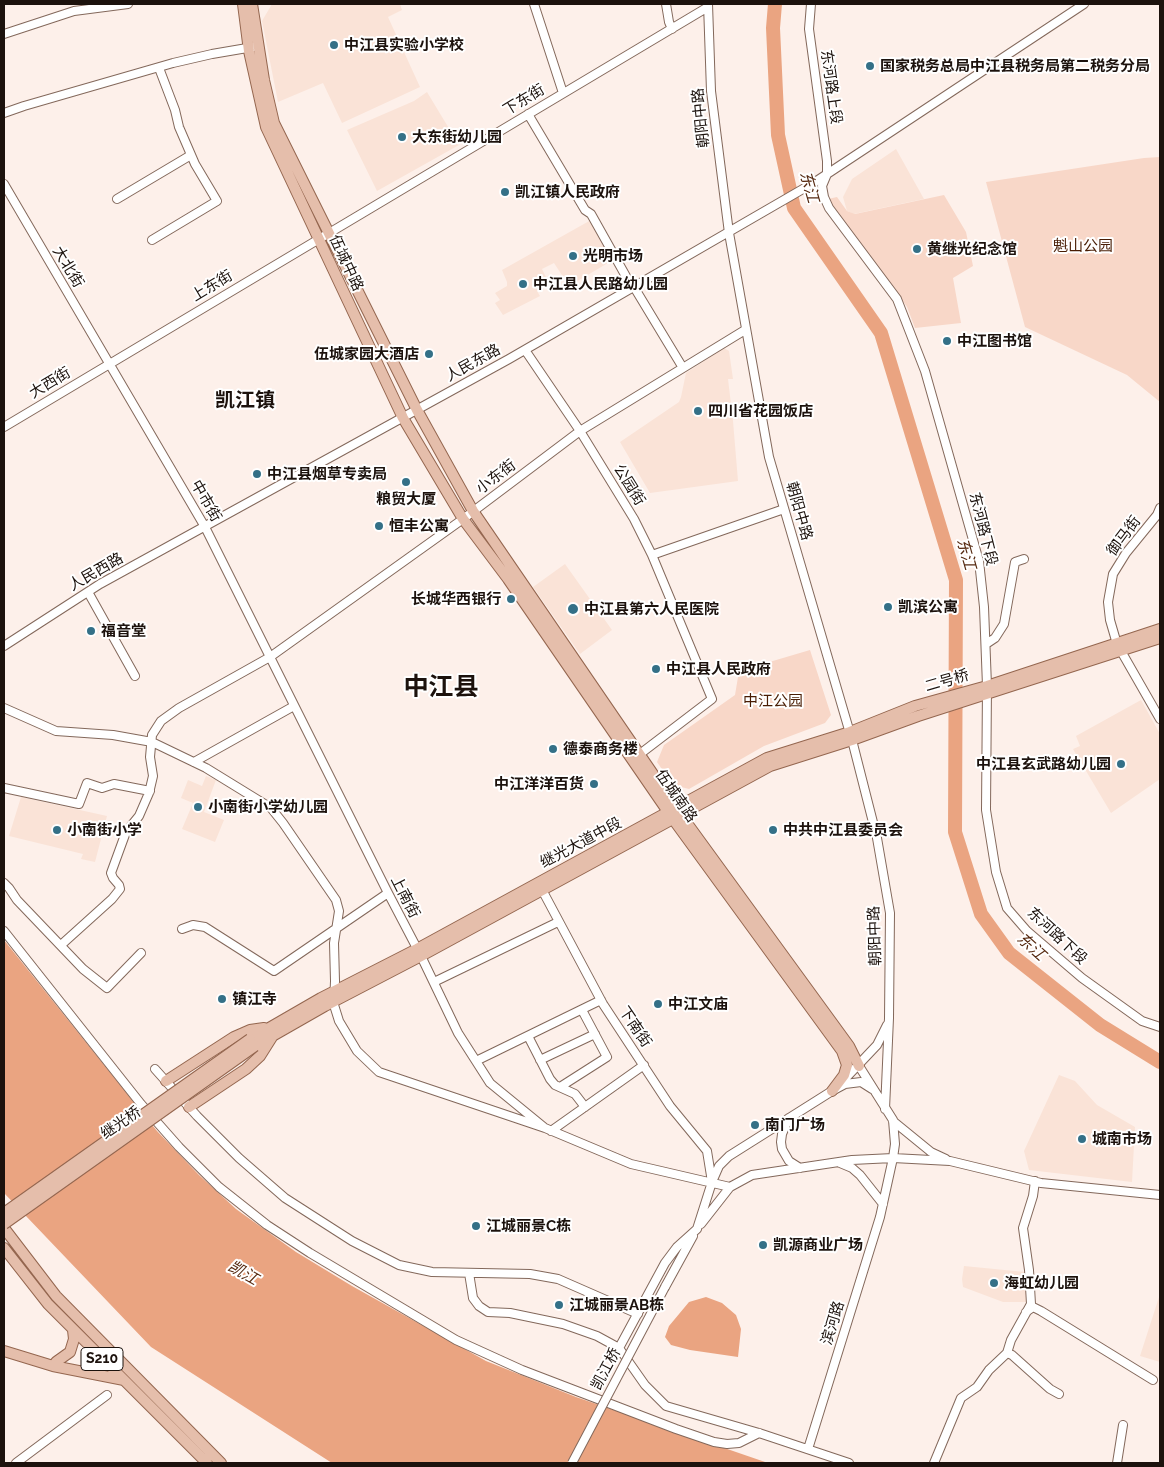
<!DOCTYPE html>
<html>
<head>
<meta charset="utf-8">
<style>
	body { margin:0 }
	#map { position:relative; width:1164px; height:1467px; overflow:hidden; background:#fdf0ea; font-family:Raleway,sans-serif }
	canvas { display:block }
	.frame { position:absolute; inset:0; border:5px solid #1c120d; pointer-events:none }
</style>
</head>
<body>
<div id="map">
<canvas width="1164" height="1467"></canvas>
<div class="frame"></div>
</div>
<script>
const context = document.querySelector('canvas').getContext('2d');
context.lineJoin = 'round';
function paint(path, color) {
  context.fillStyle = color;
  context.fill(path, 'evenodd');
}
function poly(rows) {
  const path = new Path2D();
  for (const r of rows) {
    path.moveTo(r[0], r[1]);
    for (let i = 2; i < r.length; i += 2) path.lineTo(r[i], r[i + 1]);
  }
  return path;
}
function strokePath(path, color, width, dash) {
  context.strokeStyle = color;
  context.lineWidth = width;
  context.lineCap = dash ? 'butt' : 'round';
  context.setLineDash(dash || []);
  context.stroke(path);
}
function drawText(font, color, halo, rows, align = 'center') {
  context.font = font + ' Raleway,"Noto Sans SC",sans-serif';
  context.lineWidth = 4;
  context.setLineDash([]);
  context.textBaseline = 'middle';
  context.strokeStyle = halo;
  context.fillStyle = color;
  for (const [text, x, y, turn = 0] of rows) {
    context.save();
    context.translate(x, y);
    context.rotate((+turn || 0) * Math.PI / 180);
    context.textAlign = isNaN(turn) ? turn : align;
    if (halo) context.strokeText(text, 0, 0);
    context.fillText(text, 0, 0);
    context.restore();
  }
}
paint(poly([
	[272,4,400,4,402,10,388,17,420,87,342,123,323,83,278,102,262,21],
	[427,92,459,145,377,191,347,130,414,101],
	[896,149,924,199,854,214,847,211,843,197,852,179],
	[591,220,613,260,569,286,554,263,542,269,547,279,540,283,542,288,537,291,540,296,503,315,495,303,500,300,495,293,507,286,507,282,502,270],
	[724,348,729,351,733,379,728,379,733,421,738,481,650,493,620,442,679,402,681,397,686,373],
	[565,564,612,630,580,654,533,587],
	[1141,700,1160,734,1160,779,1111,813,1073,749,1080,746,1076,736],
	[206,776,216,780,204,812,224,820,215,842,182,829,193,803,181,798,188,780,202,786],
	[21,797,107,816,95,862,81,859,83,854,9,836],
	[1059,1075,1075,1081,1097,1105,1135,1127,1132,1182,1029,1170,1024,1151],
	[964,1266,1025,1272,1029,1302,1003,1302,963,1287,962,1279],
	[1160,1294,1160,1362,1140,1356]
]), '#fae3d7');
paint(poly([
	[1160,157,1160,402,1127,375,1025,327,986,182,1144,158],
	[944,195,966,232,973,266,953,278,961,323,915,328,907,307,881,270,833,208,828,199,837,197,847,211,855,214],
	[810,650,831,715,825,723,764,746,689,789,673,785,657,762,664,745,735,695,739,671]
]), '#f8d7c8');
paint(poly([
	[4,940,157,1131,199,1175,236,1209,296,1252,352,1286,486,1361,576,1397,768,1463,332,1463,151,1347,4,1193],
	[706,1297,722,1303,736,1315,741,1329,738,1357,690,1350,671,1345,665,1337,669,1326,689,1302]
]), '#eaa481');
strokePath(poly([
	[775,4,773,28,778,135,794,208,881,333,956,580,955,832,981,914,1009,953,1100,1025,1160,1062]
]), '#eaa481', 14);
const minor = poly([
	[534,4,563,93],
	[666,4,669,22,672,29],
	[708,4,711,91,729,233,769,457,852,740,877,838,890,913,889,1018,885,1109],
	[811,4,809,29,827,161,827,174,822,186,824,197,829,208,897,299,925,371,979,561,984,607,987,686,986,810,996,872,1007,908,1027,931,1082,978,1142,1021,1160,1027],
	[4,34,74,11,128,4],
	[4,113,24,106,173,63,212,54,253,47],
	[528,114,585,210,591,214,628,280,634,287,683,368],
	[4,184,205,527,388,893,421,956,458,1033,490,1083,545,1128],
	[117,199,191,155],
	[152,240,217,201,195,164,179,127,175,110,159,68],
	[525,350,580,431,634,519,652,555,712,699,636,757],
	[4,427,708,7],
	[1160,508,1157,515,1126,553,1113,574,1108,602,1110,620,1117,644,1160,719],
	[652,555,784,509],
	[88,592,135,676],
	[986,644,995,638,1004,624,1015,562,1024,559],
	[4,646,100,584,509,359,815,182,1084,4],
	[4,708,56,731,113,735,152,742,206,768,271,808,283,823,336,900,339,911,334,943,335,981,334,1005,339,1021,357,1051,379,1072,545,1128,631,1164,730,1187],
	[194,762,294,706],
	[4,788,79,804,87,783,102,788,114,784,150,791],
	[4,883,9,888,17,900,83,969,107,988,141,953],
	[540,886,603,1004,670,1106,707,1151,712,1182],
	[182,929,193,925,205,927,274,971,388,893],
	[4,931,141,1104,179,1147,219,1187,267,1225,310,1253,456,1340,522,1370,676,1429,714,1442,727,1444,739,1443,759,1433],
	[61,945,112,899,120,889,119,885,113,878,111,873,126,832,139,816,149,793,153,776,150,757,152,735,161,721,179,708,270,657,463,519,580,431,745,330],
	[434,982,558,922],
	[528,1036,550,1079,555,1085,575,1094,585,1107],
	[540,1060,595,1034],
	[476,1061,601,1000],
	[155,1069,197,1116,239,1158,285,1198,352,1241,399,1265,432,1272,530,1274,558,1279,638,1314],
	[842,1082,877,1045,887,1025],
	[560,1087,607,1057,582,1010],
	[789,1118,782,1134,781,1142,782,1149,789,1161,800,1168],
	[893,1121,931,1152,946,1159],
	[551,1131,644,1065],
	[840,1163,852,1168,860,1175,883,1204],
	[701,1224,730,1187,752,1175,852,1160,893,1158,895,1144,893,1120,859,1066],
	[469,1273,473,1298,479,1306,488,1312,510,1313,563,1324,597,1336,619,1348,645,1385,666,1406,759,1433,849,1463],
	[665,1287,693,1236],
	[1026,1312,1033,1307,1041,1311,1153,1380],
	[619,1348,665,1263,677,1247,697,1229,712,1182,719,1166,729,1156,832,1091,845,1084,861,1082,872,1089],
	[1007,1353,1012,1355,1050,1389,1059,1394],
	[808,1449,880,1217,893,1158,950,1161,1041,1183,1160,1195],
	[16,1463,107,1395],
	[934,1463,961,1398,977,1387,989,1370,1007,1353,1011,1340,1031,1304,1029,1270,1023,1228,1033,1196,1035,1181],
	[1117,1463,1123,1425]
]);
const major = poly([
	[243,4,249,51,266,127,403,418,463,519,508,579,673,819,842,1051,847,1065,844,1075,832,1091],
	[252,4,264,80,274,123,417,410,473,511,681,815,849,1046,859,1066],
	[250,1039,321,998,417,949,767,758,850,732,915,706,987,686,1160,629],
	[255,1046,325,1006,421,956,770,766,852,740,918,716,1160,638],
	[166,1081,234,1037,250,1030,264,1028],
	[189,1107,246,1069,260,1056,272,1037],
	[4,1228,56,1296,221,1463],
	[4,1248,48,1304,207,1463],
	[4,1351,53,1366,124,1380],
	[56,1362,70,1352,74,1339,73,1330]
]);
strokePath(minor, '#83685b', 10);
strokePath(major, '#94664f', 12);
strokePath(minor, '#fff', 8);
strokePath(major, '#e5beab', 10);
const minorBridge = poly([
	[572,1463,665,1287]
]);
const majorBridge = poly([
	[4,1213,250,1039],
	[4,1224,255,1046]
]);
strokePath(minorBridge, '#83685b', 10, []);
strokePath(majorBridge, '#94664f', 12, []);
strokePath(minorBridge, '#fff', 8);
strokePath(majorBridge, '#e5beab', 10);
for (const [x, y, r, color] of [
	[334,45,5,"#347087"],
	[870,66,5,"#347087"],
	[402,137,5,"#347087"],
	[505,192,5,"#347087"],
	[917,249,5,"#347087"],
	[573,256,5,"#347087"],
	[523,284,5,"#347087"],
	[947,341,5,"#347087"],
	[429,354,5,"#347087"],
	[698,411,5,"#347087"],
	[257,474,5,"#347087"],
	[406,482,5,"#347087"],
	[379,526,5,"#347087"],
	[511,599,5,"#347087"],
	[888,607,5,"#347087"],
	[573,609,6,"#347087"],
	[91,631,5,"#347087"],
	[656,669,5,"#347087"],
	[553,749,5,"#347087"],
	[1121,764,5,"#347087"],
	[594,784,5,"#347087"],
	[198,807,5,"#347087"],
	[57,830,5,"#347087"],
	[773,830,5,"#347087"],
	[222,999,5,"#347087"],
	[658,1004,5,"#347087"],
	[755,1125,5,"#347087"],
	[1082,1139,5,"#347087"],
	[476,1226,5,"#347087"],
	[763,1245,5,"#347087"],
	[994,1283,5,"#347087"],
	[559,1305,5,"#347087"]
]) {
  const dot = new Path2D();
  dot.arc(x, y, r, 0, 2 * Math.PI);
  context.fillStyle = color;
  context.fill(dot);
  strokePath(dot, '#fff', 2);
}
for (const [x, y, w] of [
	[102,1359,42]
]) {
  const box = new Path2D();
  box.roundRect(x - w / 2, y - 11.5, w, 23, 4);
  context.fillStyle = '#fff';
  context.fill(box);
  strokePath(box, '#1c120d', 1);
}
drawText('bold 14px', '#1c120d', null, [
	["S210",102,1359]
]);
drawText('bold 15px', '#1c120d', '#fff', [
	["中江县实验小学校",344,45],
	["国家税务总局中江县税务局第二税务分局",880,66],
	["大东街幼儿园",412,137],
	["凯江镇人民政府",515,192],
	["黄继光纪念馆",927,249],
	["光明市场",583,256],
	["中江县人民路幼儿园",533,284],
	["中江图书馆",957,341],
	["伍城家园大酒店",419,354,"right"],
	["四川省花园饭店",708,411],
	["中江县烟草专卖局",267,474],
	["粮贸大厦",406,499,"center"],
	["恒丰公寓",389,526],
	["长城华西银行",501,599,"right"],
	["凯滨公寓",898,607],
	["中江县第六人民医院",584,609],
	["福音堂",101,631],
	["中江县人民政府",666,669],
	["德泰商务楼",563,749],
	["中江县玄武路幼儿园",1111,764,"right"],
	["中江洋洋百货",584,784,"right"],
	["小南街小学幼儿园",208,807],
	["小南街小学",67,830],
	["中共中江县委员会",783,830],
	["镇江寺",232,999],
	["中江文庙",668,1004],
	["南门广场",765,1125],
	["城南市场",1092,1139],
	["江城丽景C栋",486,1226],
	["凯源商业广场",773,1245],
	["海虹幼儿园",1004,1283],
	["江城丽景AB栋",569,1305]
], 'left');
drawText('15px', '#1c120d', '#fff', [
	["东河路上段",831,87,82],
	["下东街",524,100,-31],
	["朝阳中路",701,118,-96],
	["伍城中路",346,263,65],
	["大北街",68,267,59],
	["上东街",212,286,-31],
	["人民东路",473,363,-29],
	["大西街",50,383,-31],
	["小东街",496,477,-37],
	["公园街",629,485,58],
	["中市街",206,501,60],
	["朝阳中路",799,511,74],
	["东河路下段",983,529,76],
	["御马街",1124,536,-53],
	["人民西路",96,572,-30],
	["二号桥",947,681,-16],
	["伍城南路",676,796,55],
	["继光大道中段",581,843,-28],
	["上南街",405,897,63],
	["朝阳中路",875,936,-92],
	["东河路下段",1057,936,43],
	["下南街",635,1027,56],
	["继光桥",121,1123,-35],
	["滨河路",833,1323,-73],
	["凯江桥",606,1369,-62]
]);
drawText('15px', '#491d04', '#fff', [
	["魁山公园",1083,246],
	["中江公园",773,701]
]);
drawText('italic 16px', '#562910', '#fff', [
	["东江",809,187,74],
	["东江",966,554,74],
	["东江",1031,947,42],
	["凯江",243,1273,30]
]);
drawText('bold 20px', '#1c120d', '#fff', [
	["凯江镇",245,401]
]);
drawText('bold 25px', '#1c120d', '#fff', [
	["中江县",441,687]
]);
</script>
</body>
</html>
